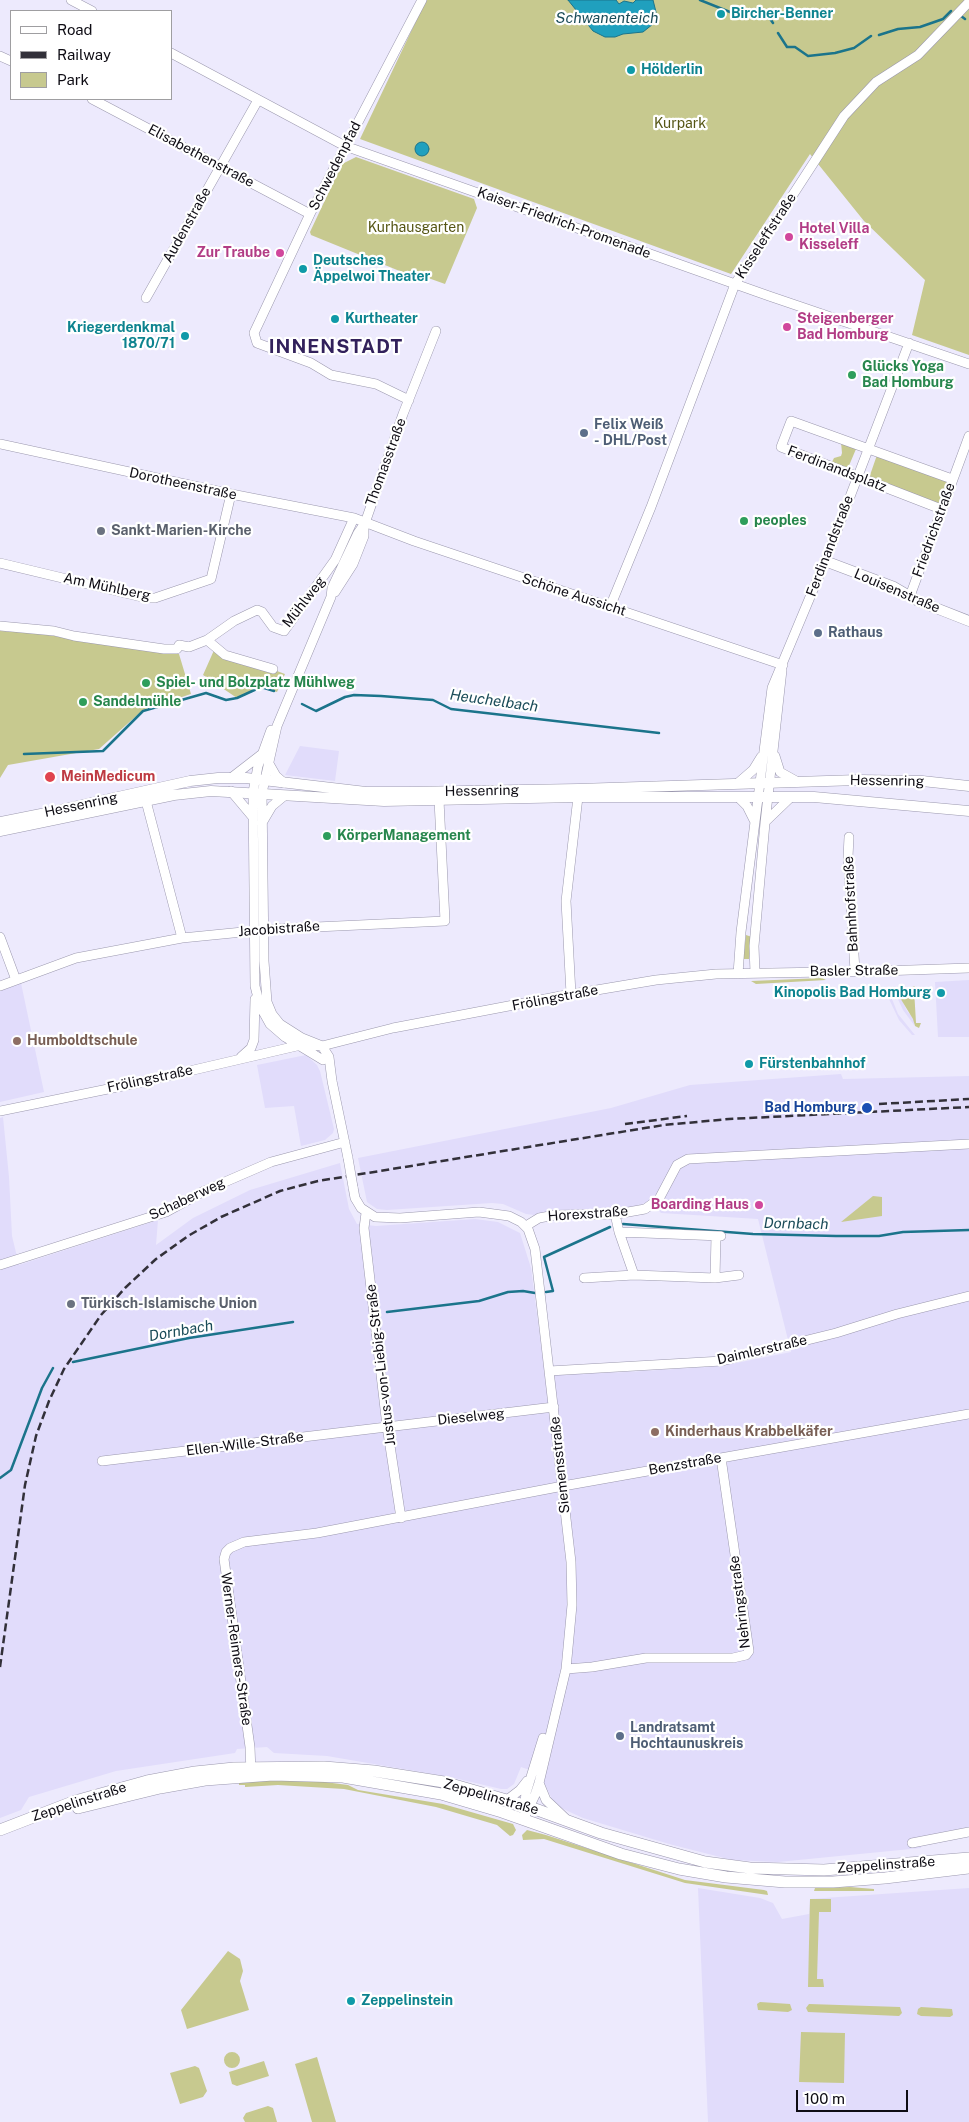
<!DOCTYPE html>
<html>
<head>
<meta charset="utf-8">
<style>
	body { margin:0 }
	#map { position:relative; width:969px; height:2122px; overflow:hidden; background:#edeafd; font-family:"Public Sans",sans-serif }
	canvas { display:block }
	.legend { position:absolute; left:10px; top:10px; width:162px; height:90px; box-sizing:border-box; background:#fff; border:1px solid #9f9ea1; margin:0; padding:6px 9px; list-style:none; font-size:15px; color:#0e0c14 }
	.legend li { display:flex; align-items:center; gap:10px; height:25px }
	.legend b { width:25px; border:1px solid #9f9ea1 }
	.scale { position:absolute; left:796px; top:2090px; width:112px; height:22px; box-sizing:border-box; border:2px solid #0e0c14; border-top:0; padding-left:6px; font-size:15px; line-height:18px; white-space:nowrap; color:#0e0c14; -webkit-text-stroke:4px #fff; paint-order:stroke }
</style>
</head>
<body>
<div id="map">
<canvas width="969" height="2122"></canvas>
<ul class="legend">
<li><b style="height:6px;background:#fff"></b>Road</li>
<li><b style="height:6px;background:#323039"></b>Railway</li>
<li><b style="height:14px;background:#c7c98f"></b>Park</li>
</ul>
<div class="scale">100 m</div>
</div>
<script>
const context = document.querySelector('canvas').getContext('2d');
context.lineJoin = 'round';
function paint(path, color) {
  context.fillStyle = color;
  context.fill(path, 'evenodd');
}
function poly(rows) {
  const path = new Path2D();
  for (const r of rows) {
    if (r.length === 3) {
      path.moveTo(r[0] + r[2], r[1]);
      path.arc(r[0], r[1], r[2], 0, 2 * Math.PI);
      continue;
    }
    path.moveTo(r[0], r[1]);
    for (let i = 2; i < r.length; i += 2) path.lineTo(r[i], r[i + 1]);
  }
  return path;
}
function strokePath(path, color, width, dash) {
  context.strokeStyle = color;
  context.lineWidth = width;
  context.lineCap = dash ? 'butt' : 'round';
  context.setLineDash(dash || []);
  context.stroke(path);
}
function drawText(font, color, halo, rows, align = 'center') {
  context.font = font + ' "Public Sans",sans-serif';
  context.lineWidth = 4.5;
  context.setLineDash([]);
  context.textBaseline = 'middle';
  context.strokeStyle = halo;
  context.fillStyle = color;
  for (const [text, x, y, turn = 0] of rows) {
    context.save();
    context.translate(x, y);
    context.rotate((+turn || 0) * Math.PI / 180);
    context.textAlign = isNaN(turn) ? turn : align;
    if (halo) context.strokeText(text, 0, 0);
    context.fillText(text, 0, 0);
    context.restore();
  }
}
paint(poly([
	[300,746,339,751,335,781,285,775],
	[969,980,969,1037,938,1037,935,982],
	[21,983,44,1092,0,1102,0,991],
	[894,991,898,992,907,1011,914,1019,914,1025,903,1010],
	[890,994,898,1014,915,1035,912,1035,899,1020,888,997],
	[306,1055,317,1065,320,1071,334,1129,333,1133,325,1140,301,1146,294,1106,265,1108,257,1065],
	[841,1074,843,1079,969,1076,969,1827,920,1839,921,1848,778,1862,732,1860,669,1844,583,1818,561,1808,552,1799,544,1783,544,1775,521,1767,514,1784,507,1789,501,1789,450,1777,327,1756,274,1753,267,1747,237,1749,235,1753,116,1771,29,1797,21,1810,0,1818,0,1118,3,1117,9,1177,12,1236,19,1265,158,1220,156,1245,193,1218,250,1190,340,1163,349,1209,357,1224,376,1226,475,1219,498,1222,520,1233,531,1268,545,1375,628,1372,721,1366,791,1352,758,1219,661,1213,650,1201,631,1208,557,1210,534,1215,526,1214,503,1204,492,1203,387,1210,377,1209,367,1202,358,1158,611,1108,690,1085],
	[698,1888,760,1898,773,1903,782,1919,809,1914,810,1899,969,1888,969,2122,708,2122]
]), '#e1dcfb');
paint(poly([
	[426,0,969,0,969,355,912,335,925,280,864,221,810,154,731,274,360,139],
	[356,157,474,199,477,208,445,284,417,274,407,274,311,235,310,232,342,164],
	[841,442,856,449,848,468,832,462,834,458,841,456,842,453],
	[877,455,947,481,938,505,869,478],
	[0,631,27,632,179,654,191,694,143,710,99,749,8,765,0,778],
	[215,648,285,674,277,692,261,687,237,698,203,675],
	[746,935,752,937,749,959,743,959],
	[822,978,826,980,756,984,751,981],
	[914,986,918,989,914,989,916,1023,921,1023,919,1028,915,1026,913,1019,894,988,912,988],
	[873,1196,882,1197,882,1216,841,1222],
	[261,1781,317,1781,348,1785,358,1790,443,1804,513,1824,516,1830,513,1835,510,1836,497,1825,436,1807,344,1789,278,1785,245,1787,245,1785,239,1785,239,1783],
	[527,1830,546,1835,685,1880,764,1890,767,1891,768,1895,685,1883,544,1839,523,1840,522,1835],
	[850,1887,874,1889,874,1891,814,1891,815,1888,819,1888],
	[810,1899,831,1899,831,1912,819,1912,817,1979,823,1979,824,1987,808,1987],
	[228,1951,240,1959,243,1971,240,1981,249,2010,187,2029,181,2010],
	[760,2002,790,2004,792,2010,788,2012,758,2010,757,2004],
	[809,2004,900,2007,902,2013,899,2016,808,2012,806,2008],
	[921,2007,952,2009,953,2015,950,2017,921,2016,917,2014,918,2009],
	[801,2032,845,2033,844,2083,799,2082],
	[232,2060,8],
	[317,2057,336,2122,312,2122,303,2091,295,2064],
	[264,2061,269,2076,237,2086,232,2084,229,2072],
	[195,2066,199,2068,207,2091,203,2097,180,2104,170,2073],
	[268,2106,273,2108,277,2122,245,2122,243,2118,246,2113]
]), '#c7c98f');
const water = poly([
	[568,0,616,0,619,4,624,1,633,3,636,0,653,0,656,12,653,24,643,32,623,34,615,37,605,37,593,31,568,0],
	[422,149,7]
]);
paint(water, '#20a0be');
strokePath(water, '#1b748b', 1);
strokePath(poly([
	[700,0,740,16,766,13,773,23],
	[961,16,965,19],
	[778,33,787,47,795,47,808,56,835,53,854,48,871,36],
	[879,35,898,29,920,27,943,19,951,11],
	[302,704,316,711,345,697,354,695,381,696,433,700,451,709,659,733],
	[24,754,103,751,143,711,206,693,226,700,237,698,261,687,274,691],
	[623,1224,753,1234,836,1236,879,1236,903,1232,969,1230],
	[546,1292,553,1291,544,1257,610,1227],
	[387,1312,479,1301,508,1292,523,1291,535,1293],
	[73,1362,189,1338,293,1322],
	[0,1478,11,1470,42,1388,53,1368]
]), '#1b748b', 2.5);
const minor = poly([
	[71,0,92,11],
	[171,53,345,146,769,296,969,364],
	[0,56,11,61],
	[92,99,310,214],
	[146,298,258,100],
	[409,400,376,384,331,375,311,363,257,343,254,333,310,214,422,0],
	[0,444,231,494,354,518,414,541,783,665],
	[941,509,781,447,791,421,952,479],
	[0,563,146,598,155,598,211,579,231,494],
	[335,592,353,564,364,536,364,525],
	[910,596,969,436],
	[610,607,651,507,735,284,844,116,876,82,918,55,969,2],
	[0,626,54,631,74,636,164,649,177,649,179,645,189,647,207,640,234,621,257,610,262,612,273,627,284,631,335,560,354,518],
	[207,640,225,655,273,669],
	[271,730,258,766,253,792,255,986,260,1006,270,1024,285,1037,323,1060],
	[775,756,780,772,798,782],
	[268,762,276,776,284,783],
	[231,778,262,754],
	[738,783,753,770,761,757],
	[231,791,252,816],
	[739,798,747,806,755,822],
	[146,801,182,938],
	[765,822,791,797],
	[262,823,272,806,284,796],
	[849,837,848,857,855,971],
	[0,937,16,980],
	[755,973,754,946,765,823,782,670],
	[738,974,741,932,772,688,828,554,909,343],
	[0,986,76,958,182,938,273,929,445,921,439,800],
	[571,994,566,901,578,797],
	[300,1045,322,1046,393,1028,561,996,656,980,716,974,881,971,969,968],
	[241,1057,251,1048,254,1040,255,999],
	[0,1111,142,1082,301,1045],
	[348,1158,332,1081,329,1057,322,1046,302,1038,280,1024,272,1014,267,1002,264,961,262,793,277,726,331,597,332,588,358,533,365,523,403,414,436,331],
	[353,1187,355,1198,361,1208,375,1217,400,1218,479,1212,509,1216,521,1222,528,1229,535,1249,571,1562,572,1605,566,1669,539,1783,535,1795,523,1820],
	[366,1213,364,1228,387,1426,401,1518],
	[615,1214,619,1232,721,1236],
	[526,1226,539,1218,555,1215,617,1214,645,1209,659,1199,677,1165,688,1159,969,1144],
	[619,1232,634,1275],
	[0,1265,166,1212,204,1191,271,1162,345,1142],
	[584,1278,634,1275,715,1278,739,1275],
	[715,1278,716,1236],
	[549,1371,722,1361,836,1333,897,1314,969,1296],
	[102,1461,554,1407],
	[566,1669,592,1667,646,1658,733,1658,746,1655,749,1651,721,1458],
	[251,1773,250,1747,224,1559,226,1552,230,1548,244,1542,317,1533,563,1486,969,1414],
	[539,1783,546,1800,565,1818],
	[507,1800,520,1790,527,1781],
	[524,1810,526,1793,543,1738],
	[912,1843,969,1832]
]);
const tertiary = poly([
	[825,561,894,587,918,601,969,621],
	[0,822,46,813,190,781,218,778,246,778,366,792,409,792,578,789,858,780,922,781,969,786],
	[0,831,174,795,211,791,384,801,578,797,814,797,969,811]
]);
const secondary = poly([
	[78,1808,160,1788,205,1780,273,1775,343,1777,441,1794,502,1812,621,1854,679,1869,726,1877,785,1882,833,1882,885,1878,969,1868],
	[0,1830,75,1801,147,1781,195,1772,234,1768,324,1767,374,1771,444,1782,524,1805,601,1833,705,1862,750,1868,824,1870,969,1858]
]);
strokePath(minor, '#9b98ae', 10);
strokePath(tertiary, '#9b98ae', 11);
strokePath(secondary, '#9b98ae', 12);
strokePath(minor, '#fff', 9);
strokePath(tertiary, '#fff', 10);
strokePath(secondary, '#fff', 11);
strokePath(poly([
	[879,1104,969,1099],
	[625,1124,687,1116],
	[0,1667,25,1485,36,1436,49,1401,64,1369,101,1315,125,1288,156,1259,188,1236,221,1217,280,1191,318,1181,664,1125,729,1119,969,1107]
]), '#323039', 2.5, [8, 4]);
const minorBridge = poly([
	[348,1158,353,1187]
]);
strokePath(minorBridge, '#9b98ae', 10, []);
strokePath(minorBridge, '#fff', 9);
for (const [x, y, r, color] of [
	[721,14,5,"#0f9aa8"],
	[631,70,5,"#0f9aa8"],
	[789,237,5,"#d1479c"],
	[280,253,5,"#d1479c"],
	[303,269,5,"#0f9aa8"],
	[335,319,5,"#0f9aa8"],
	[787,327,5,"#d1479c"],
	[185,336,5,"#0f9aa8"],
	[852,375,5,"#2e9e5b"],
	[584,433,5,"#5c6f8a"],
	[744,521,5,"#2e9e5b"],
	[101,531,5,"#6b7280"],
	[818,633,5,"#5c6f8a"],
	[146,683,5,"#2e9e5b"],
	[83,702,5,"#2e9e5b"],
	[50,777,6,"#e0444e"],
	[327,836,5,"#2e9e5b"],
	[941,993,5,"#0f9aa8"],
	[17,1041,5,"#8d6e63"],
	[749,1064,5,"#0f9aa8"],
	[867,1108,6,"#1a4fb4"],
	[759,1205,5,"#d1479c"],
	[71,1304,5,"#6b7280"],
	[655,1432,5,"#8d6e63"],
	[620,1736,5,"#5c6f8a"],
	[351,2001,5,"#0f9aa8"]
]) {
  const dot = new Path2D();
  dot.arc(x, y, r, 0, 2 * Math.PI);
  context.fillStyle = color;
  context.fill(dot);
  strokePath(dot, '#fff', 2);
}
drawText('bold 14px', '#0d838f', '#fff', [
	["Bircher-Benner",731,14],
	["Hölderlin",641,70],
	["Deutsches",313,261],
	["Äppelwoi Theater",313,277],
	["Kurtheater",345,319],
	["Kriegerdenkmal",175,328,"right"],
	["1870/71",175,344,"right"],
	["Kinopolis Bad Homburg",931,993,"right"],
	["Fürstenbahnhof",759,1064],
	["Zeppelinstein",361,2001]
], 'left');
drawText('14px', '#565615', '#fff', [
	["Kurpark",680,124],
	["Kurhausgarten",416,228]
]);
drawText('14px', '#0e0c14', '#fff', [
	["Elisabethenstraße",201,156,28],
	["Schwedenpfad",335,166,-63],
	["Kaiser-Friedrich-Promenade",564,223,20],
	["Audenstraße",187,225,-61],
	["Kisseleffstraße",766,236,-57],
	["Thomasstraße",386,462,-70],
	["Ferdinandsplatz",837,469,21],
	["Dorotheenstraße",183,484,12],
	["Friedrichstraße",934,530,-70],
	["Ferdinandstraße",830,546,-69],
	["Am Mühlberg",107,587,12],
	["Louisenstraße",897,591,23],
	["Schöne Aussicht",574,595,18],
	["Mühlweg",304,602,-52],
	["Hessenring",887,781,1],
	["Hessenring",482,791,-1],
	["Hessenring",81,805,-12],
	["Bahnhofstraße",851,904,-93],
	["Jacobistraße",279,929,-4],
	["Basler Straße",854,971,-1],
	["Frölingstraße",555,998,-11],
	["Frölingstraße",150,1079,-12],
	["Schaberweg",187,1199,-25],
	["Horexstraße",588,1214,-4],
	["Daimlerstraße",762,1350,-13],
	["Justus-von-Liebig-Straße",381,1365,-97],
	["Dieselweg",471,1417,-6],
	["Ellen-Wille-Straße",245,1444,-7],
	["Benzstraße",685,1464,-10],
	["Siemensstraße",560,1465,-96],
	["Nehringstraße",740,1602,-97],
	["Werner-Reimers-Straße",236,1649,82],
	["Zeppelinstraße",491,1797,16],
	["Zeppelinstraße",79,1802,-18],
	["Zeppelinstraße",886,1865,-4]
]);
drawText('bold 14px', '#b23c85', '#fff', [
	["Hotel Villa",799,229],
	["Kisseleff",799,245],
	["Zur Traube",270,253,"right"],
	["Steigenberger",797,319],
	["Bad Homburg",797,335],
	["Boarding Haus",749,1205,"right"]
], 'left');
drawText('bold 14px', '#27864d', '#fff', [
	["Glücks Yoga",862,367],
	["Bad Homburg",862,383],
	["peoples",754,521],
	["Spiel- und Bolzplatz Mühlweg",156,683],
	["Sandelmühle",93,702],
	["KörperManagement",337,836]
], 'left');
drawText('bold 14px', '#4e5e75', '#fff', [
	["Felix Weiß",594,425],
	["- DHL/Post",594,441],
	["Rathaus",828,633],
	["Landratsamt",630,1728],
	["Hochtaunuskreis",630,1744]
], 'left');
drawText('bold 14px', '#5b616d', '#fff', [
	["Sankt-Marien-Kirche",111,531],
	["Türkisch-Islamische Union",81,1304]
], 'left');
drawText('bold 14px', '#be3a42', '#fff', [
	["MeinMedicum",61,777]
], 'left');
drawText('bold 14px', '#785e54', '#fff', [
	["Humboldtschule",27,1041],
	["Kinderhaus Krabbelkäfer",665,1432]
], 'left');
drawText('bold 14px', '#164399', '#fff', [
	["Bad Homburg",856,1108]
], 'right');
drawText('italic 15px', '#1b4c59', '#fff', [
	["Schwanenteich",607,18],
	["Heuchelbach",494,701,8],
	["Dornbach",796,1224,1],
	["Dornbach",181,1331,-10]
]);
context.letterSpacing = '1px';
drawText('bold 19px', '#32215b', '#fff', [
	["INNENSTADT",336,347]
]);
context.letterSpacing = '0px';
</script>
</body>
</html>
